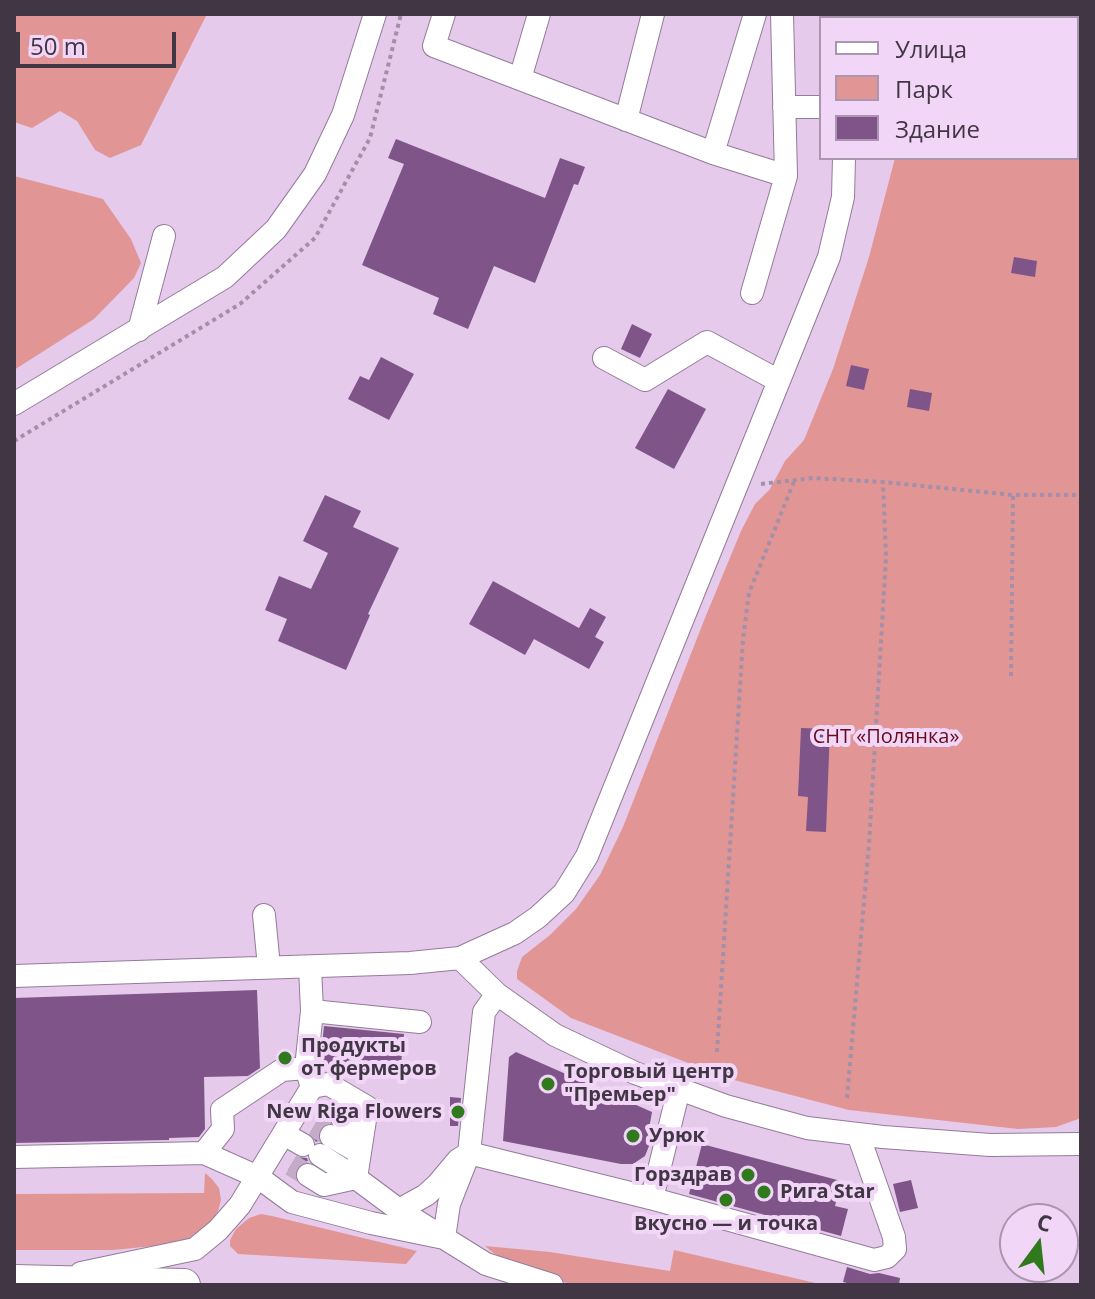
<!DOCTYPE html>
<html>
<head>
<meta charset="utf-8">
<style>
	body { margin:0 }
	#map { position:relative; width:1095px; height:1299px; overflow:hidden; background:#e5caeb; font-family:"Open Sans",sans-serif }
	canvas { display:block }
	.frame { position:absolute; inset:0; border:16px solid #413643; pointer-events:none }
	.legend { position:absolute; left:819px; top:16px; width:260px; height:144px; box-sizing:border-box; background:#f2d6f8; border:2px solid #ab96b0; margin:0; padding:10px 14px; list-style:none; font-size:24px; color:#413643 }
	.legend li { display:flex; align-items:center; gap:16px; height:40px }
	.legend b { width:40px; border:2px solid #ab96b0 }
	.north { position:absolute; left:999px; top:1203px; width:80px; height:80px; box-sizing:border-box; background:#f2d6f8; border:2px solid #ab96b0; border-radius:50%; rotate:15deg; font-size:22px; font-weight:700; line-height:32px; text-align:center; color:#413643 }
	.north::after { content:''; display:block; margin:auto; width:28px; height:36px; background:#30791d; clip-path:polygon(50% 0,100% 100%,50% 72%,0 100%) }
	.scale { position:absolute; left:16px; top:32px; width:160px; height:36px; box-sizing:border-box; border:4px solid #413643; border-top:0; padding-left:10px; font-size:24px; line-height:28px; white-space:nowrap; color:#413643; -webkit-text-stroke:6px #f2d6f8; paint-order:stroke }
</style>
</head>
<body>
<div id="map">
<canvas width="1095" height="1299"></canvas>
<div class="frame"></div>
<ul class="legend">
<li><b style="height:10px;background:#fff"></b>Улица</li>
<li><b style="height:22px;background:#e19695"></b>Парк</li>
<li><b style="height:22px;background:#7f5488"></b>Здание</li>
</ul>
<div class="north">С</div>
<div class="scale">50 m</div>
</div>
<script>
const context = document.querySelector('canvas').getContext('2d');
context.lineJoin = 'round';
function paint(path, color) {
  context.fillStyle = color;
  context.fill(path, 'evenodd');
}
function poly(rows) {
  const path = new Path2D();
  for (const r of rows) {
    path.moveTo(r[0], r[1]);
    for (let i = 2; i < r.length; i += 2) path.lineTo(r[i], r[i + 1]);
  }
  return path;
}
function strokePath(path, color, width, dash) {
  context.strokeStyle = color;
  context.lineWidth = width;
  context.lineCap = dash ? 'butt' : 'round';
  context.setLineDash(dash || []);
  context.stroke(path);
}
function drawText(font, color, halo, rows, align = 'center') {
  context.font = font + ' "Open Sans",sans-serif';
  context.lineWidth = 8;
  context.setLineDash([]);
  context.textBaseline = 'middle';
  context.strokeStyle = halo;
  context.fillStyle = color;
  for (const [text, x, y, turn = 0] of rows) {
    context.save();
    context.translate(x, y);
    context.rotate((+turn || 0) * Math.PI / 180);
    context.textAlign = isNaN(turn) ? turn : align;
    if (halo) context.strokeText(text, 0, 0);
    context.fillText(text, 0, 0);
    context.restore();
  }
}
paint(poly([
	[14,14,207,14,141,145,110,158,95,150,77,121,60,111,32,128,14,122],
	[932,14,1081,14,1081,1118,1056,1127,1018,1129,849,1110,730,1079,571,1018,517,979,517,971,522,957,550,935,576,909,600,875,623,827,705,618,741,531,755,504,770,489,785,461,804,440,833,369,869,257,895,158,1077,158,1077,18,931,18],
	[14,176,103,199,131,239,141,263,134,278,94,319,14,370],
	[205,1173,212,1179,219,1188,221,1200,218,1211,210,1224,188,1239,174,1244,113,1250,14,1250,14,1194,204,1193],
	[261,1214,272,1216,417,1251,406,1264,238,1254,230,1246,230,1240,236,1229,249,1218],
	[485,1246,550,1252,670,1271,674,1250,824,1285,576,1285,542,1277,507,1264]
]), '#e19695');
paint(poly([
	[396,139,545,198,560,158,585,167,578,185,574,184,535,283,494,266,468,329,433,314,439,298,362,265,404,164,388,158],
	[1014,257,1037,261,1035,277,1011,273],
	[632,324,652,334,640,358,621,349],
	[381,357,414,374,389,420,348,399,360,376,369,380],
	[851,365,869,369,864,390,846,386],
	[668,389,706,409,674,469,635,448],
	[910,389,932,393,929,411,907,407],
	[325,495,361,511,353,527,399,548,368,614,370,615,346,670,278,641,287,619,265,610,279,576,311,589,328,553,303,541],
	[493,581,579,628,590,608,606,617,595,637,604,642,589,669,534,639,525,655,469,624],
	[801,728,830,729,826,832,806,831,808,797,798,796],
	[257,990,260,1068,248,1076,204,1077,205,1129,199,1137,169,1138,169,1140,14,1143,14,998],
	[324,1026,404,1034,400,1074,320,1064],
	[516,1052,652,1112,649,1129,649,1146,645,1156,633,1164,621,1164,503,1141,509,1057],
	[450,1097,461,1098,458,1126,450,1126],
	[329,1101,337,1105,330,1111,329,1122,323,1124,319,1130,318,1141,316,1142,310,1133],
	[702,1144,841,1181,835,1206,848,1209,841,1236,689,1194],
	[296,1157,307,1158,308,1161,302,1162,297,1167,294,1174,288,1170],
	[911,1180,918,1208,900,1212,893,1184],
	[847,1267,870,1274,879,1273,900,1278,899,1285,855,1285,843,1282]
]), '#7f5488');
strokePath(poly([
	[325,1108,342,1118],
	[314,1126,331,1136],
	[291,1165,308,1175]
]), '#c4acc9', 22, [22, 11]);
const minor = poly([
	[444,14,434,46,713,153,786,176],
	[845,18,846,14],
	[520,79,539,14],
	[784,107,821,107],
	[626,120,653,14],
	[713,153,755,14],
	[752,293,786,176,782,14],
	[139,330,164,236],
	[604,358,645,380,707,342,779,381],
	[14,404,225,277,276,229,315,174,343,115,375,14],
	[264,915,269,967],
	[460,958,497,994,555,1035,635,1073,726,1106,807,1128,883,1137,990,1145,1081,1144],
	[14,976,410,963,460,958,515,933,538,917,564,893,587,856,829,257,843,197,844,158],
	[312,1011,420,1022],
	[310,1081,306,1068,312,1011,310,967],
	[342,1118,363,1131],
	[284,1134,303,1145],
	[331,1136,360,1153],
	[204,1153,223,1129,222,1110,282,1070,306,1068],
	[320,1155,356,1178,399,1210,486,1264,552,1285],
	[14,1157,204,1153,258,1177,292,1202,371,1223,444,1238,449,1204,469,1153,484,1012,497,994],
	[308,1175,324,1185,356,1178],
	[650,1198,874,1260,887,1257,895,1249,894,1237,858,1134],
	[399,1210,426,1195,437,1185,458,1160,469,1153,650,1198,655,1186,679,1089],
	[81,1273,195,1249,218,1230,240,1205,312,1087,328,1084,367,1107,356,1178]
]);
const highway = poly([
	[14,1281,184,1285]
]);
strokePath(minor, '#947b9a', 24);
strokePath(highway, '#947b9a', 34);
strokePath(poly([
	[14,441,240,304,315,238,370,138,401,14],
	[761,484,813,478,883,482,1013,495,1081,495],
	[1011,676,1013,495],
	[717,1052,743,639,749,593,795,479],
	[847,1098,869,844,886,557,883,482]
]), '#a38fa8', 4, [4, 4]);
strokePath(minor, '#fff', 22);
strokePath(highway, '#fff', 32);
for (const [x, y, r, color] of [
	[285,1058,8,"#30791d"],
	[548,1084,8,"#30791d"],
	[458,1112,8,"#30791d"],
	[633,1136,8,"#30791d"],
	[748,1175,8,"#30791d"],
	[764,1192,8,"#30791d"],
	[726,1200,8,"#30791d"]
]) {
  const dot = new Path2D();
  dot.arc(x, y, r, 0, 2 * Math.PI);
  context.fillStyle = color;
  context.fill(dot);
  strokePath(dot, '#f2d6f8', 3);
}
drawText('20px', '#680b1a', '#f2d6f8', [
	["СНТ «Полянка»",886,737]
]);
drawText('bold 20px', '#413643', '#f2d6f8', [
	["Продукты",301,1046],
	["от фермеров",301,1069],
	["Торговый центр",564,1072],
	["\"Премьер\"",564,1095],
	["New Riga Flowers",442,1112,"right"],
	["Урюк",649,1136],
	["Горздрав",732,1175,"right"],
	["Рига Star",780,1192],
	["Вкусно — и точка",726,1224,"center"]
], 'left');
</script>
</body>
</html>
